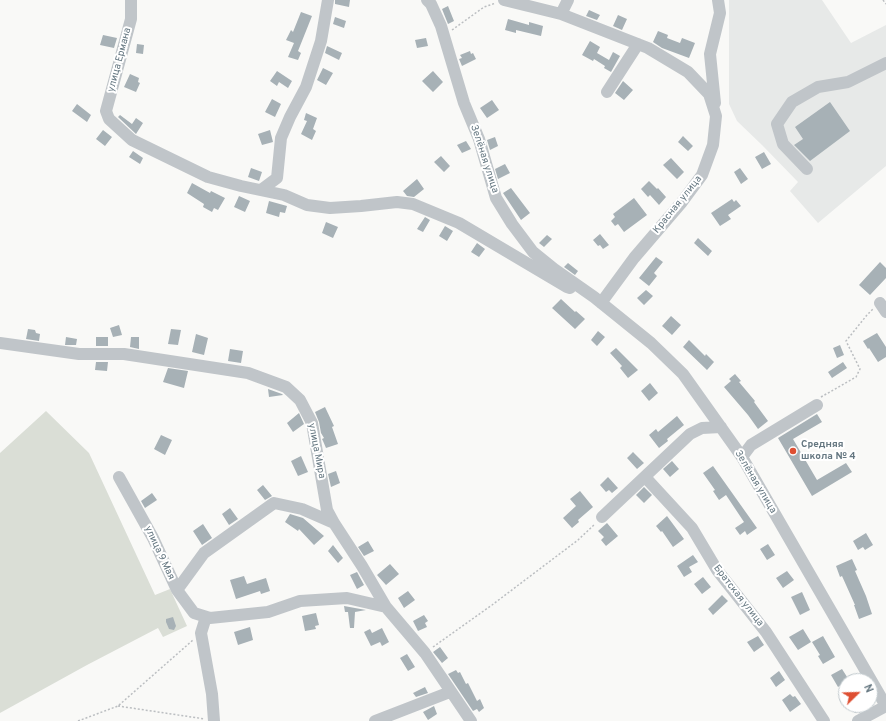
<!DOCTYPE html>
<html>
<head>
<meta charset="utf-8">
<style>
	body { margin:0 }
	#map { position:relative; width:886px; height:721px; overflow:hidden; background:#f9f9f7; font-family:Overpass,sans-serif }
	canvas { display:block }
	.north { position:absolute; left:838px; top:673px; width:40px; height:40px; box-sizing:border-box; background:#fff; border:1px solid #c1c9cd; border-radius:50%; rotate:67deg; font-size:11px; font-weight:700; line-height:16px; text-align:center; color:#657781 }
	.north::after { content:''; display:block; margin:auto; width:14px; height:18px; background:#de4f32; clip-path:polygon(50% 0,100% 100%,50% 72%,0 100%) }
</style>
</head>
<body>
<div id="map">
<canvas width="886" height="721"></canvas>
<div class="north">N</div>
</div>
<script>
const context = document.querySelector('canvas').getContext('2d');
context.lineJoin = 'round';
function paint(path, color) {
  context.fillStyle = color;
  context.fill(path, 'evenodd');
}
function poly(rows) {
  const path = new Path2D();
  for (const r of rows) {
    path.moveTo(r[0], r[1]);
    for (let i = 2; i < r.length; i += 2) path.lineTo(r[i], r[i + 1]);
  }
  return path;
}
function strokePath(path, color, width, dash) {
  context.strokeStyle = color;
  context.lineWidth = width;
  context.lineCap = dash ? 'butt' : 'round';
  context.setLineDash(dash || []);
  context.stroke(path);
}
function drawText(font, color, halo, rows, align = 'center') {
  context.font = font + ' Overpass,sans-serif';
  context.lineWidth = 4;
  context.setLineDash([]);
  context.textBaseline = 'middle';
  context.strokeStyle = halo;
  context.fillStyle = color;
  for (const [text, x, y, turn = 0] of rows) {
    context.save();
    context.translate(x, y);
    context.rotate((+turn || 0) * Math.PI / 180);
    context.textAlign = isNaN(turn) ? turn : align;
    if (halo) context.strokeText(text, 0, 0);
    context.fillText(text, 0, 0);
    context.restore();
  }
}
paint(poly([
	[729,0,822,0,851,43,886,25,886,166,818,223,790,191,798,182,762,145,737,121,729,104]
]), '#e7e9e8');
paint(poly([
	[46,411,89,453,155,595,170,589,187,626,163,637,158,628,87,665,0,713,0,453]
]), '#daded6');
paint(poly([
	[335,0,350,0,349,7,335,4],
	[448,6,454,21,448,24,442,9],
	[589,10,600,15,597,20,586,16],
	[301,12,312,16,298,51,301,53,298,60,288,57,294,43,286,40,291,30,293,32],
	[618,15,627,19,622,30,613,26],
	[335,17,346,21,344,28,333,24],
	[508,19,529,25,529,22,543,26,541,36,516,30,516,33,505,30],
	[658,31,668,35,667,38,680,43,682,38,695,43,689,58,662,48,653,42],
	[103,35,117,38,114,48,100,45],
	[426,38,428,46,417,48,415,40],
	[590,41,600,47,597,53,609,60,613,52,620,56,611,72,604,68,605,66,594,59,593,61,582,55],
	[137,44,144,45,143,54,136,53],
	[327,46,342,53,339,60,325,53],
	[470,51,471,54,473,53,476,59,462,66,459,59,462,58,460,55],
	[323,68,333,73,326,85,317,80],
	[277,71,292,81,288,88,279,82,277,86,270,81],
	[433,71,443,82,433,92,422,81],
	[130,74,139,78,138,82,140,83,136,92,124,87],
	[623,81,633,90,624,100,615,93],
	[272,99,281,104,275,117,265,112],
	[492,100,499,110,487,118,480,108],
	[830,102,850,131,810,161,794,145,803,139,795,127],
	[77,104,91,115,87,122,72,111],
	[306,113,317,118,313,129,316,131,312,140,301,134,307,121,304,120],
	[120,115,132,124,136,118,143,123,136,134,118,117],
	[103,130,112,137,105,146,96,139],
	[270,130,273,142,262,145,258,134],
	[683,136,693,146,688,151,678,142],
	[495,137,498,146,490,150,487,140],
	[466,141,471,149,462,153,457,145],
	[133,151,143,158,140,164,129,157],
	[764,152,771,164,762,169,755,157],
	[441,156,450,166,444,172,434,162],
	[671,158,684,172,677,179,663,165],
	[505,164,510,173,498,179,495,169],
	[251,168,262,172,259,181,248,177],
	[740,168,748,179,741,184,734,172],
	[417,179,424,189,414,197,407,196,403,191],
	[649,181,657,189,658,188,666,197,659,205,650,195,648,197,641,189],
	[192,183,210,193,211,191,225,198,218,210,214,208,212,212,203,207,204,204,187,193],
	[511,188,530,213,521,220,503,193],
	[239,196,250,201,245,212,234,207],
	[634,198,647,215,624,232,618,224,615,226,611,221,615,217,613,214],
	[732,199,734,202,736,200,741,206,728,215,731,219,720,226,711,213],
	[269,201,287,206,285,213,280,212,279,217,266,213],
	[425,217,430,220,423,232,417,229],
	[326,222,338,227,333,238,322,233],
	[445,226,453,231,447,241,439,236],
	[600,234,609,245,603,249,600,245,598,246,593,240],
	[547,235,552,239,544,247,539,243],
	[698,238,712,251,708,256,694,243],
	[477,243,485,249,479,257,471,252],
	[656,257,663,262,654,273,657,276,649,286,639,278],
	[880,262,886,268,886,278,870,295,859,285],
	[568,263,578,271,575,275,564,267],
	[646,290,653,296,644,305,637,298],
	[561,299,575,312,576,311,585,319,575,329,552,308],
	[671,316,681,325,672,335,662,326],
	[119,325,122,335,113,337,110,328],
	[28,329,35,330,36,333,40,334,39,341,26,339],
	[171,329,181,330,178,345,168,344],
	[598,331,605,337,597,346,591,340],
	[877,333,886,347,886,357,878,362,869,348,868,349,863,341],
	[196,334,208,338,204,355,192,352],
	[66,337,77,339,76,345,65,345],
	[96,337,108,337,108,346,96,346],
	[131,337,139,337,139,349,130,347],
	[689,340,705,356,706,354,714,362,707,370,683,347],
	[840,345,844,355,837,358,833,348],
	[616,348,638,370,628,378,620,368,622,366,610,353],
	[230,349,243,351,241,363,228,361],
	[96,362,108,362,107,371,95,370],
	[843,362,847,368,832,378,828,372],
	[168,368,188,371,184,388,163,382],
	[735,374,741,381,739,382,755,401,754,402,768,421,758,429,748,415,724,387,731,381,729,379],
	[650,383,658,393,649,401,641,391],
	[268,389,282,394,283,395,269,397],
	[325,407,334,426,332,427,338,444,326,448,323,441,322,439,324,438,321,433,319,422,315,412],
	[299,413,304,424,293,432,287,423],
	[817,414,822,422,793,439,817,480,846,463,852,472,812,496,778,438],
	[677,416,684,425,667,439,668,441,659,448,649,435,656,429,658,432],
	[161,435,172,440,165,455,154,449],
	[633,452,644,463,637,469,627,458],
	[301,456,308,472,298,476,291,461],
	[672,461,679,469,670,477,663,469],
	[713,466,757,528,747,535,745,531,740,535,735,528,744,522,726,495,719,500,713,491,715,490,703,473],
	[336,471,340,483,331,487,328,474],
	[608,477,618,488,612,493,609,490,606,492,600,485],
	[263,485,272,496,265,500,257,490],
	[644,487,652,495,644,503,636,495],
	[580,491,593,507,578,520,579,522,572,528,563,518,576,506,570,499],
	[152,493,157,500,145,508,141,501],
	[230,508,238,519,229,525,222,514],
	[290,514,303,518,324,536,314,545,299,529,298,531,285,522],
	[667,516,684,539,673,547,662,531,661,532,656,526],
	[607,523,618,536,606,546,601,540,604,537,598,531],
	[203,524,212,538,202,545,193,531],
	[866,533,873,545,865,550,863,547,858,550,853,541],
	[368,541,374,551,364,556,358,547],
	[768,544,775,555,767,560,760,549],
	[333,545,343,558,338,563,328,551],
	[693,555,698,562,689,567,692,572,684,577,677,566],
	[852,559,857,570,855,571,866,596,872,614,859,619,854,605,855,605,842,576,840,577,836,566],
	[390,564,399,574,386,585,377,575],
	[787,571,794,580,783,588,776,578],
	[357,572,364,585,357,589,350,575],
	[244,576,247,584,266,578,270,591,261,594,260,591,236,599,230,580],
	[703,577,711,587,702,594,694,584],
	[408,591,415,600,404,608,398,598],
	[802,592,810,610,800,615,791,597],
	[722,595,728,601,713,615,708,609],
	[344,606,366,610,355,612,354,628,350,628,348,612,345,612],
	[316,613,319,625,315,626,316,629,305,631,302,616],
	[424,615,428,621,425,623,427,627,418,631,413,621],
	[173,617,176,626,174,630,169,629,166,622,166,619],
	[250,627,253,640,238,645,234,632],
	[382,628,389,642,382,646,380,642,371,646,364,632,370,629,372,633],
	[803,629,811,642,798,650,789,637],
	[758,636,764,645,754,652,747,642],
	[823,636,835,657,823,664,818,656,820,655,812,642],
	[440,647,448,658,442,663,433,652],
	[407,654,415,667,408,671,400,658],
	[842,669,849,680,838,687,831,675],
	[456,670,458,673,460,672,466,684,468,683,477,701,480,699,484,708,479,712,477,709,473,711,448,674],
	[779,671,785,680,776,687,770,678],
	[425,687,428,693,416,697,413,693],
	[790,694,793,697,795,696,801,704,790,712,782,700],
	[850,705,869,705,855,713],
	[434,706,437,714,428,720,423,712]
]), '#a7b1b6');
strokePath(poly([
	[883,0,886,4],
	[452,30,484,7,496,3],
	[821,397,856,377,860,369,846,341,867,315,873,309],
	[433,647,492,605,578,540,595,524],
	[118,706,205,719],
	[78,721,118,706,193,640]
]), '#bbbec1', 1.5, [2, 2]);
strokePath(poly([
	[131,0,131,19,106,111,109,119,132,140,208,177,241,186,284,195,307,205,330,208,361,206,397,202,413,204,459,223,567,287,570,288],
	[427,0,431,4,441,26,464,103,479,139,496,198,512,224,533,252,554,269,594,297,651,343,683,374,742,457,886,706],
	[504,0,561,14,648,48,688,72,709,94,716,116,713,145,702,175,682,202,634,258,601,303],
	[561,14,568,0],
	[607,92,638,44],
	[715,103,710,54,720,13,718,0],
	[807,169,783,144,777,124,792,102,818,87,848,82,886,63],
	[261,190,277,178,281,138,290,117,306,87,321,41,328,0],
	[880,303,886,312],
	[0,343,79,354,124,354,248,373,286,387,300,400,312,423,327,510,334,523,362,566,386,607,425,653,471,721],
	[742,457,751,445,817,405],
	[119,477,153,538,177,590,194,613,210,618,268,612,300,601,347,598,386,607],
	[645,477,692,528,717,570,766,632,824,721],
	[602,517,690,434,702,428,721,427],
	[177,590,204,553,274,503,302,509,334,523],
	[206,617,201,633,212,694,214,721],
	[375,721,450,692],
	[858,721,886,706]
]), '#c0c5c9', 12);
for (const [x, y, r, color] of [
	[793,451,4,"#de4f32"]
]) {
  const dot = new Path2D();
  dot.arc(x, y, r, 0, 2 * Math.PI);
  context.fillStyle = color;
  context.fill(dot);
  strokePath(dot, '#fff', 1.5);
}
drawText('10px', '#657781', '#fff', [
	["улица Ермана",120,60,-75],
	["Зелёная улица",484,159,72],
	["Красная улица",678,205,-51],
	["улица Мира",316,451,79],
	["Зелёная улица",755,482,59],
	["улица 9 Мая",159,553,65],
	["Братская улица",738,596,52]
]);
drawText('bold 10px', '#657781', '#fff', [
	["Средняя",801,445],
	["школа № 4",801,457]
], 'left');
</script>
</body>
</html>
